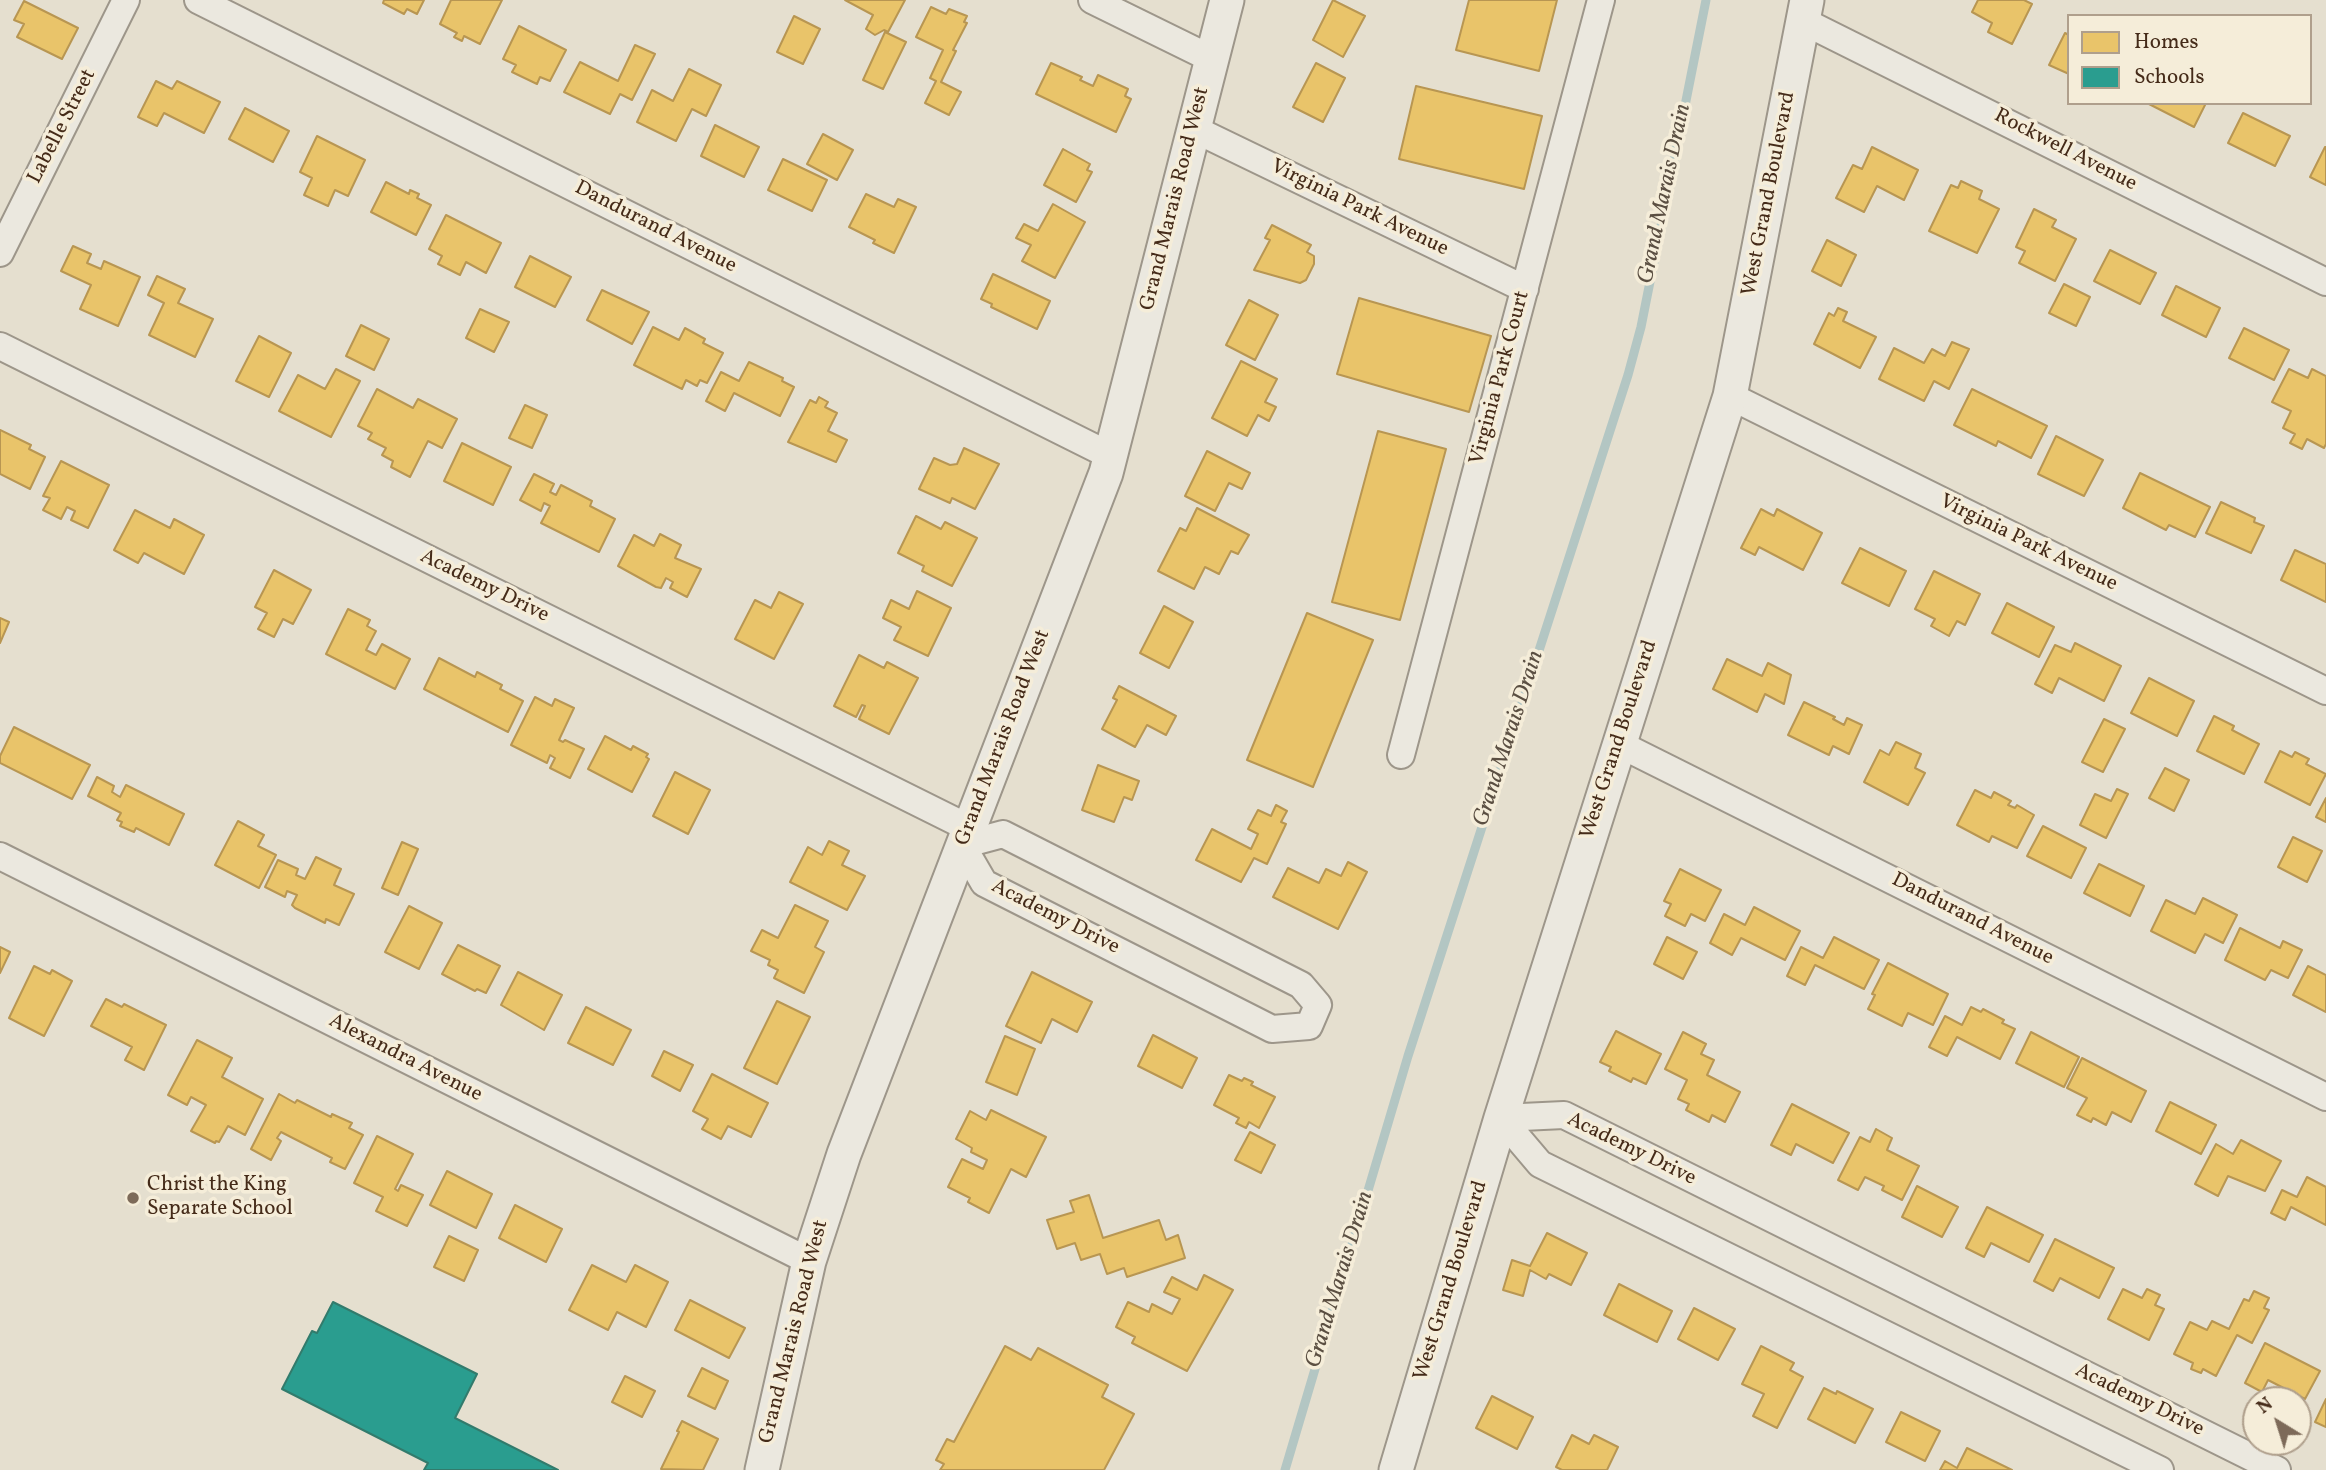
<!DOCTYPE html>
<html>
<head>
<meta charset="utf-8">
<style>
	body { margin:0 }
	#map { position:relative; width:2326px; height:1470px; overflow:hidden; background:#e5dfcf; font-family:Vollkorn,serif }
	canvas { display:block }
	.legend { position:absolute; left:2067px; top:14px; width:245px; height:91px; box-sizing:border-box; background:#f5edd9; border:2px solid #af9f8c; margin:0; padding:9px 12px; list-style:none; font-size:21px; color:#452b19 }
	.legend li { display:flex; align-items:center; gap:14px; height:35px }
	.legend b { width:35px; border:2px solid #af9f8c }
	.north { position:absolute; left:2242px; top:1386px; width:70px; height:70px; box-sizing:border-box; background:#f5edd9; border:2px solid #af9f8c; border-radius:50%; rotate:322deg; font-size:19px; font-weight:700; line-height:28px; text-align:center; color:#452b19 }
	.north::after { content:''; display:block; margin:auto; width:24px; height:32px; background:#7d6a59; clip-path:polygon(50% 0,100% 100%,50% 72%,0 100%) }
</style>
</head>
<body>
<div id="map">
<canvas width="2326" height="1470"></canvas>
<ul class="legend">
<li><b style="height:19px;background:#e9c46a"></b>Homes</li>
<li><b style="height:19px;background:#2a9d8f"></b>Schools</li>
</ul>
<div class="north">N</div>
</div>
<script>
const context = document.querySelector('canvas').getContext('2d');
context.lineJoin = 'round';
function paint(path, color) {
  context.fillStyle = color;
  context.fill(path, 'evenodd');
}
function poly(rows) {
  const path = new Path2D();
  for (const r of rows) {
    path.moveTo(r[0], r[1]);
    for (let i = 2; i < r.length; i += 2) path.lineTo(r[i], r[i + 1]);
  }
  return path;
}
function strokePath(path, color, width, dash) {
  context.strokeStyle = color;
  context.lineWidth = width;
  context.lineCap = dash ? 'butt' : 'round';
  context.setLineDash(dash || []);
  context.stroke(path);
}
function drawText(font, color, halo, rows, align = 'center') {
  context.font = font + ' Vollkorn,serif';
  context.lineWidth = 7;
  context.setLineDash([]);
  context.textBaseline = 'middle';
  context.strokeStyle = halo;
  context.fillStyle = color;
  for (const [text, x, y, turn = 0] of rows) {
    context.save();
    context.translate(x, y);
    context.rotate((+turn || 0) * Math.PI / 180);
    context.textAlign = isNaN(turn) ? turn : align;
    if (halo) context.strokeText(text, 0, 0);
    context.fillText(text, 0, 0);
    context.restore();
  }
}
const homes = poly([
	[384,0,424,0,417,14,407,9,404,14,383,3,384,0],
	[451,0,502,0,480,44,464,36,462,41,454,37,457,33,440,24,451,0],
	[845,0,905,0,888,32,884,30,875,35,866,29,873,15,845,0],
	[1333,0,1365,16,1343,57,1313,40,1333,0],
	[1469,0,1557,0,1539,71,1456,50,1469,0],
	[1978,0,2024,0,2032,4,2012,44,1988,32,1992,23,1972,12,1978,0],
	[24,1,78,28,62,59,17,37,24,24,14,20,24,1],
	[931,7,946,14,949,9,967,16,964,22,967,23,953,50,956,51,941,82,961,92,949,115,925,103,936,81,930,78,943,50,916,37,931,7],
	[794,16,820,29,803,64,777,52,794,16],
	[519,26,566,50,550,81,540,77,537,84,512,72,516,65,503,59,519,26],
	[885,32,906,42,883,89,863,80,885,32],
	[2065,33,2069,35,2069,74,2049,65,2065,33],
	[635,45,655,54,632,100,620,94,610,114,564,92,580,62,618,81,635,45],
	[1051,63,1082,77,1080,80,1093,86,1098,75,1128,89,1125,96,1131,99,1116,132,1036,94,1051,63],
	[1316,63,1345,78,1323,122,1293,107,1316,63],
	[689,69,721,85,706,116,692,109,676,141,637,122,652,90,673,101,689,69],
	[156,81,172,89,177,81,220,102,204,133,164,113,157,126,138,117,156,81],
	[1416,86,1542,116,1524,189,1399,159,1416,86],
	[2147,103,2206,103,2194,127,2147,103],
	[245,108,289,131,273,162,229,139,245,108],
	[2243,113,2290,136,2275,166,2228,143,2243,113],
	[715,125,759,147,744,177,701,156,715,125],
	[823,134,853,150,837,180,807,164,823,134],
	[317,136,365,160,348,196,335,190,328,206,304,195,312,178,300,172,317,136],
	[1872,147,1918,170,1904,200,1877,186,1864,212,1836,198,1853,165,1862,169,1872,147],
	[2325,147,2326,147,2326,185,2310,177,2325,147],
	[1063,149,1090,164,1087,170,1092,172,1076,202,1044,185,1063,149],
	[783,159,827,180,812,211,768,190,783,159],
	[1961,181,1982,191,1979,199,1999,209,1977,253,1929,231,1951,185,1958,188,1961,181],
	[386,182,409,194,410,190,419,194,417,198,431,205,416,235,371,212,386,182],
	[866,194,894,207,898,199,916,207,894,253,873,243,875,240,849,227,866,194],
	[1053,204,1085,222,1055,278,1022,261,1031,245,1016,238,1024,224,1038,231,1053,204],
	[2034,209,2056,220,2052,227,2076,239,2055,281,2019,263,2025,251,2016,247,2034,209],
	[446,215,501,243,486,273,466,262,460,275,438,264,442,256,429,249,446,215],
	[1272,225,1311,245,1307,252,1314,256,1314,264,1306,280,1300,283,1254,270,1270,240,1265,238,1272,225],
	[1827,240,1856,255,1841,286,1812,271,1827,240],
	[73,246,91,254,87,263,101,269,104,261,140,277,118,326,80,309,91,285,61,271,73,246],
	[2110,250,2156,273,2140,304,2094,281,2110,250],
	[530,256,571,277,555,307,515,287,530,256],
	[993,274,1050,301,1037,329,991,307,992,304,981,299,993,274],
	[157,276,185,289,178,303,213,319,195,357,149,335,164,303,148,295,157,276],
	[2064,284,2090,297,2076,326,2049,313,2064,284],
	[2176,286,2220,308,2206,337,2162,315,2176,286],
	[602,290,649,312,632,344,587,320,602,290],
	[1359,298,1491,336,1469,412,1337,374,1359,298],
	[1249,300,1278,315,1255,360,1226,345,1249,300],
	[1838,308,1847,312,1843,321,1876,337,1860,368,1814,344,1829,313,1834,316,1838,308],
	[480,309,509,322,494,352,466,338,480,309],
	[361,325,389,339,374,370,346,356,361,325],
	[653,327,679,340,685,328,705,339,703,343,723,353,707,383,700,380,697,386,686,380,682,389,634,365,653,327],
	[2244,328,2289,350,2274,380,2229,358,2244,328],
	[259,336,291,353,269,397,236,381,259,336],
	[1952,342,1969,349,1949,389,1934,381,1924,401,1879,379,1894,348,1924,363,1932,349,1945,356,1952,342],
	[1241,361,1277,379,1265,402,1276,407,1269,421,1258,415,1247,436,1212,418,1241,361],
	[749,362,783,378,782,381,794,387,780,416,734,393,725,411,706,401,721,372,739,381,749,362],
	[336,369,360,381,331,437,279,411,298,375,325,389,336,369],
	[2289,369,2308,378,2312,369,2326,376,2326,444,2324,448,2307,439,2302,449,2290,443,2295,434,2283,428,2291,411,2272,402,2289,369],
	[377,389,413,408,418,399,457,419,442,448,428,441,410,477,391,467,393,461,382,455,386,448,368,439,372,433,358,426,377,389],
	[1972,389,2047,426,2031,458,1998,441,1996,446,1954,425,1972,389],
	[819,397,828,402,825,407,837,413,828,431,847,440,836,462,788,442,810,400,816,403,819,397],
	[525,405,547,415,532,448,509,438,525,405],
	[0,430,31,445,29,449,45,457,30,489,0,474,0,430],
	[1378,431,1446,449,1400,620,1332,602,1378,431],
	[2056,436,2103,460,2084,496,2038,474,2056,436],
	[462,443,511,467,493,505,444,481,462,443],
	[964,448,999,464,975,509,952,498,950,503,919,489,934,458,950,465,957,464,964,448],
	[1207,451,1250,473,1242,489,1229,483,1215,511,1185,496,1207,451],
	[61,461,109,485,88,528,71,520,75,511,67,507,61,519,43,510,50,498,43,496,61,461],
	[2140,473,2210,507,2195,537,2169,525,2166,530,2123,508,2140,473],
	[534,474,554,484,550,492,556,495,561,485,592,501,590,506,615,519,599,552,541,523,550,506,544,503,541,511,520,500,534,474],
	[2221,502,2255,518,2254,522,2264,526,2251,553,2206,533,2221,502],
	[1197,508,1249,535,1238,554,1231,551,1219,574,1205,567,1194,589,1158,571,1180,528,1186,531,1197,508],
	[1761,509,1774,516,1777,509,1822,533,1803,570,1759,547,1755,555,1741,548,1761,509],
	[135,510,170,528,174,519,204,535,184,574,144,553,138,563,114,550,135,510],
	[916,516,941,529,945,522,977,538,952,586,922,571,924,566,898,553,916,516],
	[660,534,681,545,675,558,701,569,687,597,670,588,673,582,666,578,661,588,656,587,618,566,634,535,654,546,660,534],
	[1860,548,1906,571,1889,606,1842,583,1860,548],
	[2295,550,2326,564,2326,602,2281,580,2295,550],
	[274,570,311,590,293,624,283,619,274,637,258,629,267,613,255,607,274,570],
	[1934,571,1980,594,1965,625,1957,621,1949,636,1931,626,1935,619,1915,609,1934,571],
	[917,591,951,608,928,656,894,640,901,627,883,618,891,600,909,609,917,591],
	[779,592,803,604,774,659,735,639,755,600,771,608,779,592],
	[2007,603,2054,627,2039,657,1992,633,2007,603],
	[1164,606,1193,622,1169,668,1140,653,1164,606],
	[348,609,370,620,367,626,376,631,366,650,376,655,382,644,410,659,395,689,326,654,348,609],
	[1307,613,1373,640,1313,787,1247,760,1307,613],
	[0,618,9,622,0,643,0,618],
	[2075,643,2121,666,2104,701,2059,678,2052,693,2035,684,2055,645,2071,652,2075,643],
	[859,655,884,668,887,662,918,678,889,734,859,719,865,706,862,705,856,717,834,706,859,655],
	[439,658,475,677,477,672,502,685,500,689,523,701,508,732,424,689,439,658],
	[1727,659,1762,676,1768,663,1791,675,1784,704,1765,694,1757,712,1713,689,1727,659],
	[2149,678,2194,701,2177,736,2131,713,2149,678],
	[1119,686,1176,716,1166,735,1147,725,1135,747,1102,729,1117,700,1113,698,1119,686],
	[535,697,552,706,555,699,574,708,559,740,563,742,565,740,584,749,570,778,550,768,555,758,550,755,547,763,511,745,535,697],
	[1804,702,1835,717,1833,719,1844,725,1847,718,1862,725,1849,754,1833,746,1829,755,1788,735,1804,702],
	[2214,716,2234,726,2232,730,2259,744,2244,774,2197,751,2214,716],
	[2104,719,2125,729,2103,772,2082,762,2104,719],
	[14,727,90,765,72,799,0,763,0,756,14,727],
	[605,736,631,750,633,746,648,754,646,757,649,759,632,792,588,769,605,736],
	[1896,742,1921,754,1915,768,1925,773,1908,805,1864,782,1880,750,1889,755,1896,742],
	[2280,751,2292,757,2295,752,2309,759,2306,764,2326,774,2310,805,2265,782,2280,751],
	[1098,765,1139,781,1132,800,1124,797,1114,822,1082,810,1098,765],
	[2165,768,2189,780,2174,811,2149,798,2165,768],
	[675,772,710,790,688,834,653,816,675,772],
	[97,777,114,786,112,792,120,797,126,785,184,814,169,845,136,828,134,832,120,826,122,822,117,820,121,813,88,796,97,777],
	[2117,789,2128,794,2106,838,2080,825,2095,794,2111,801,2117,789],
	[1975,790,1991,798,1994,792,2011,801,2008,805,2015,808,2017,805,2034,815,2017,848,1992,836,1989,842,1957,825,1975,790],
	[2326,798,2326,822,2316,817,2326,798],
	[1276,805,1287,811,1281,822,1286,824,1267,864,1254,858,1241,882,1196,860,1212,829,1251,849,1258,834,1248,829,1258,810,1271,816,1276,805],
	[238,821,264,835,258,846,276,855,259,888,215,865,238,821],
	[2043,826,2086,848,2071,878,2027,856,2043,826],
	[2293,837,2322,851,2307,882,2278,867,2293,837],
	[829,841,849,851,842,865,865,876,847,910,790,882,808,847,822,855,829,841],
	[402,842,418,849,398,895,382,888,402,842],
	[316,857,341,869,334,885,354,894,339,925,326,919,325,923,295,908,292,905,297,895,287,891,285,897,265,887,278,860,298,869,296,875,305,879,316,857],
	[1348,862,1367,872,1338,929,1273,897,1288,868,1319,883,1326,869,1341,876,1348,862],
	[2099,864,2144,886,2130,916,2084,893,2099,864],
	[1680,869,1721,890,1705,921,1691,914,1685,926,1665,916,1671,904,1664,901,1680,869],
	[2203,898,2237,915,2223,943,2205,934,2195,953,2151,931,2166,900,2195,914,2203,898],
	[795,905,828,921,815,947,824,952,804,993,774,978,778,970,768,965,770,960,751,951,762,930,778,938,795,905],
	[409,906,442,923,419,969,385,952,409,906],
	[1754,907,1800,931,1785,960,1741,938,1732,955,1710,943,1724,914,1745,925,1754,907],
	[2240,928,2280,948,2283,941,2302,950,2288,978,2271,970,2265,980,2225,960,2240,928],
	[1667,937,1697,952,1683,979,1654,964,1667,937],
	[1834,937,1879,960,1864,989,1815,965,1805,985,1787,976,1801,947,1823,958,1834,937],
	[458,945,500,966,486,993,477,989,475,991,442,974,458,945],
	[0,947,10,952,0,973,0,947],
	[1888,963,1948,994,1933,1025,1908,1013,1902,1026,1868,1009,1875,995,1872,994,1888,963],
	[34,966,50,974,52,970,72,981,44,1036,9,1018,34,966],
	[2308,966,2326,975,2326,1012,2293,995,2308,966],
	[518,972,562,995,544,1030,501,1005,518,972],
	[1032,972,1092,1002,1077,1032,1052,1019,1041,1043,1006,1026,1032,972],
	[106,999,122,1007,124,1004,166,1025,144,1070,125,1060,132,1047,91,1026,106,999],
	[777,1001,810,1017,777,1084,744,1068,777,1001],
	[586,1007,631,1030,613,1065,568,1043,586,1007],
	[1971,1007,1981,1012,1983,1009,2004,1020,2002,1023,2015,1029,2000,1059,1957,1037,1947,1056,1929,1047,1945,1016,1962,1025,1971,1007],
	[1616,1031,1661,1054,1646,1084,1633,1078,1631,1082,1609,1071,1611,1067,1600,1062,1616,1031],
	[1683,1032,1706,1044,1701,1054,1714,1060,1707,1075,1740,1092,1725,1122,1712,1115,1709,1122,1686,1110,1689,1104,1678,1099,1687,1080,1665,1069,1683,1032],
	[2031,1032,2079,1057,2064,1087,2016,1063,2031,1032],
	[1153,1035,1197,1058,1182,1088,1138,1066,1153,1035],
	[1005,1036,1035,1049,1017,1095,986,1082,1005,1036],
	[197,1040,232,1058,222,1077,263,1099,245,1135,228,1126,219,1142,216,1141,215,1143,191,1131,206,1105,191,1097,187,1105,168,1095,197,1040],
	[664,1051,693,1065,680,1091,652,1076,664,1051],
	[2082,1058,2146,1091,2131,1122,2112,1112,2106,1125,2093,1118,2091,1122,2077,1115,2087,1098,2067,1088,2082,1058],
	[712,1074,768,1103,751,1137,728,1126,721,1139,702,1129,708,1119,693,1111,712,1074],
	[1229,1075,1242,1081,1244,1078,1253,1082,1251,1085,1275,1097,1259,1128,1249,1122,1246,1128,1236,1123,1239,1118,1214,1105,1229,1075],
	[279,1094,295,1103,297,1100,331,1117,332,1114,352,1123,349,1128,363,1135,345,1169,330,1162,332,1158,281,1132,277,1138,281,1141,271,1160,251,1149,279,1094],
	[2170,1102,2216,1125,2201,1154,2156,1131,2170,1102],
	[1792,1104,1849,1133,1833,1163,1796,1144,1791,1155,1771,1145,1792,1104],
	[991,1110,1046,1137,1026,1177,1011,1169,989,1213,968,1202,970,1198,948,1187,962,1159,983,1169,987,1160,971,1152,972,1148,956,1139,970,1111,986,1120,991,1110],
	[1876,1129,1892,1138,1887,1150,1919,1166,1902,1200,1882,1190,1884,1186,1865,1177,1858,1190,1838,1180,1860,1137,1870,1142,1876,1129],
	[1250,1132,1275,1145,1261,1173,1235,1160,1250,1132],
	[377,1136,413,1154,395,1189,398,1191,401,1185,423,1195,407,1226,376,1211,383,1197,354,1183,377,1136],
	[2241,1140,2281,1161,2265,1191,2228,1176,2218,1196,2195,1184,2216,1144,2233,1154,2241,1140],
	[447,1171,492,1194,476,1228,430,1205,447,1171],
	[2307,1177,2326,1187,2326,1225,2291,1207,2285,1220,2271,1213,2282,1190,2297,1197,2307,1177],
	[1917,1186,1958,1207,1942,1237,1902,1217,1917,1186],
	[1089,1195,1103,1238,1159,1220,1166,1240,1178,1235,1185,1258,1127,1277,1124,1268,1107,1274,1100,1254,1081,1260,1075,1243,1057,1249,1047,1220,1074,1212,1070,1201,1089,1195],
	[515,1205,562,1229,546,1262,499,1238,515,1205],
	[1987,1207,2043,1235,2029,1262,1991,1243,1984,1257,1966,1248,1987,1207],
	[1547,1233,1587,1253,1571,1285,1549,1274,1546,1279,1530,1270,1523,1296,1503,1290,1512,1260,1530,1266,1547,1233],
	[449,1236,478,1250,464,1281,434,1267,449,1236],
	[2055,1239,2114,1268,2099,1298,2060,1278,2053,1291,2034,1281,2055,1239],
	[592,1265,626,1282,635,1265,668,1282,646,1327,617,1312,608,1330,569,1310,592,1265],
	[1204,1275,1233,1290,1187,1371,1132,1343,1135,1337,1116,1327,1128,1302,1149,1312,1152,1304,1172,1314,1180,1299,1164,1292,1172,1277,1197,1290,1204,1275],
	[1619,1284,1672,1311,1657,1342,1604,1315,1619,1284],
	[2123,1289,2142,1298,2147,1289,2160,1295,2155,1305,2164,1309,2149,1340,2108,1319,2123,1289],
	[2254,1291,2269,1298,2264,1308,2269,1310,2252,1343,2237,1335,2216,1376,2203,1369,2201,1373,2191,1369,2193,1363,2174,1354,2190,1322,2207,1330,2212,1321,2229,1329,2244,1299,2249,1301,2254,1291],
	[690,1300,745,1328,729,1358,675,1330,690,1300],
	[1694,1308,1735,1329,1718,1360,1678,1339,1694,1308],
	[2265,1343,2320,1371,2305,1399,2268,1380,2262,1392,2245,1383,2265,1343],
	[1005,1346,1031,1360,1038,1348,1108,1385,1102,1397,1134,1414,1104,1470,940,1470,944,1464,936,1460,947,1439,954,1442,1005,1346],
	[1761,1346,1794,1363,1790,1370,1803,1377,1777,1428,1753,1416,1764,1394,1742,1384,1761,1346],
	[702,1368,728,1381,715,1409,688,1396,702,1368],
	[625,1376,655,1391,642,1417,612,1402,625,1376],
	[1824,1388,1836,1394,1837,1391,1873,1409,1855,1443,1808,1419,1824,1388],
	[1492,1396,1533,1417,1517,1449,1476,1428,1492,1396],
	[2326,1399,2326,1427,2315,1422,2326,1399],
	[1901,1412,1940,1431,1925,1461,1886,1442,1901,1412],
	[682,1421,718,1439,703,1470,661,1469,679,1432,677,1431,682,1421],
	[1572,1435,1589,1444,1594,1435,1618,1447,1607,1470,1562,1470,1556,1467,1572,1435],
	[1967,1448,2012,1470,1940,1470,1945,1461,1957,1468,1967,1448]
]);
paint(homes, '#e9c46a');
strokePath(homes, '#b89652', 2);
const schools = poly([
	[333,1302,477,1374,455,1418,558,1470,424,1470,428,1463,282,1389,312,1331,317,1333,333,1302]
]);
paint(schools, '#2a9d8f');
strokePath(schools, '#327b6c', 2);
strokePath(poly([
	[1285,1470,1408,1056,1628,375,1641,327,1706,0]
]), '#b3c6c3', 9);
const minor = poly([
	[198,0,1111,456],
	[1092,0,1212,59],
	[1803,21,2326,282],
	[1194,129,1525,289],
	[0,253,126,0],
	[0,346,969,828],
	[1730,396,2326,691],
	[1619,744,2326,1097],
	[1401,755,1601,0],
	[1003,834,1301,985,1318,1005,1309,1026,1272,1029,984,883,962,845,1003,834],
	[0,856,809,1261],
	[1501,1118,1564,1115,2277,1470],
	[1501,1118,1540,1164,2160,1470]
]);
const tertiary = poly([
	[762,1470,809,1261,844,1154,1106,473,1227,0],
	[1396,1470,1501,1118,1730,396,1807,0]
]);
strokePath(minor, '#9d968a', 30);
strokePath(tertiary, '#9d968a', 37);
strokePath(minor, '#ebe8df', 26);
strokePath(tertiary, '#ebe8df', 33);
for (const [x, y, r, color] of [
	[133,1198,7,"#7d6a59"]
]) {
  const dot = new Path2D();
  dot.arc(x, y, r, 0, 2 * Math.PI);
  context.fillStyle = color;
  context.fill(dot);
  strokePath(dot, '#f5edd9', 2.5);
}
drawText('21px', '#452b19', '#f5edd9', [
	["Labelle Street",63,127,-63],
	["Rockwell Avenue",2065,151,27],
	["West Grand Boulevard",1770,194,-79],
	["Grand Marais Road West",1176,199,-76],
	["Virginia Park Avenue",1359,209,26],
	["Dandurand Avenue",655,228,27],
	["Virginia Park Court",1501,378,-75],
	["Virginia Park Avenue",2028,544,26],
	["Academy Drive",484,587,26],
	["Grand Marais Road West",1004,738,-69],
	["West Grand Boulevard",1620,740,-72],
	["Academy Drive",1055,918,27],
	["Dandurand Avenue",1972,920,27],
	["Alexandra Avenue",405,1059,27],
	["Academy Drive",1631,1150,26],
	["West Grand Boulevard",1452,1281,-73],
	["Grand Marais Road West",795,1332,-76],
	["Academy Drive",2139,1401,26]
]);
drawText('21px', '#452b19', '#f5edd9', [
	["Christ the King",147,1186],
	["Separate School",147,1210]
], 'left');
drawText('italic 23px', '#5b4f42', '#f5edd9', [
	["Grand Marais Drain",1666,194,-78],
	["Grand Marais Drain",1510,739,-72],
	["Grand Marais Drain",1341,1280,-73]
]);
</script>
</body>
</html>
